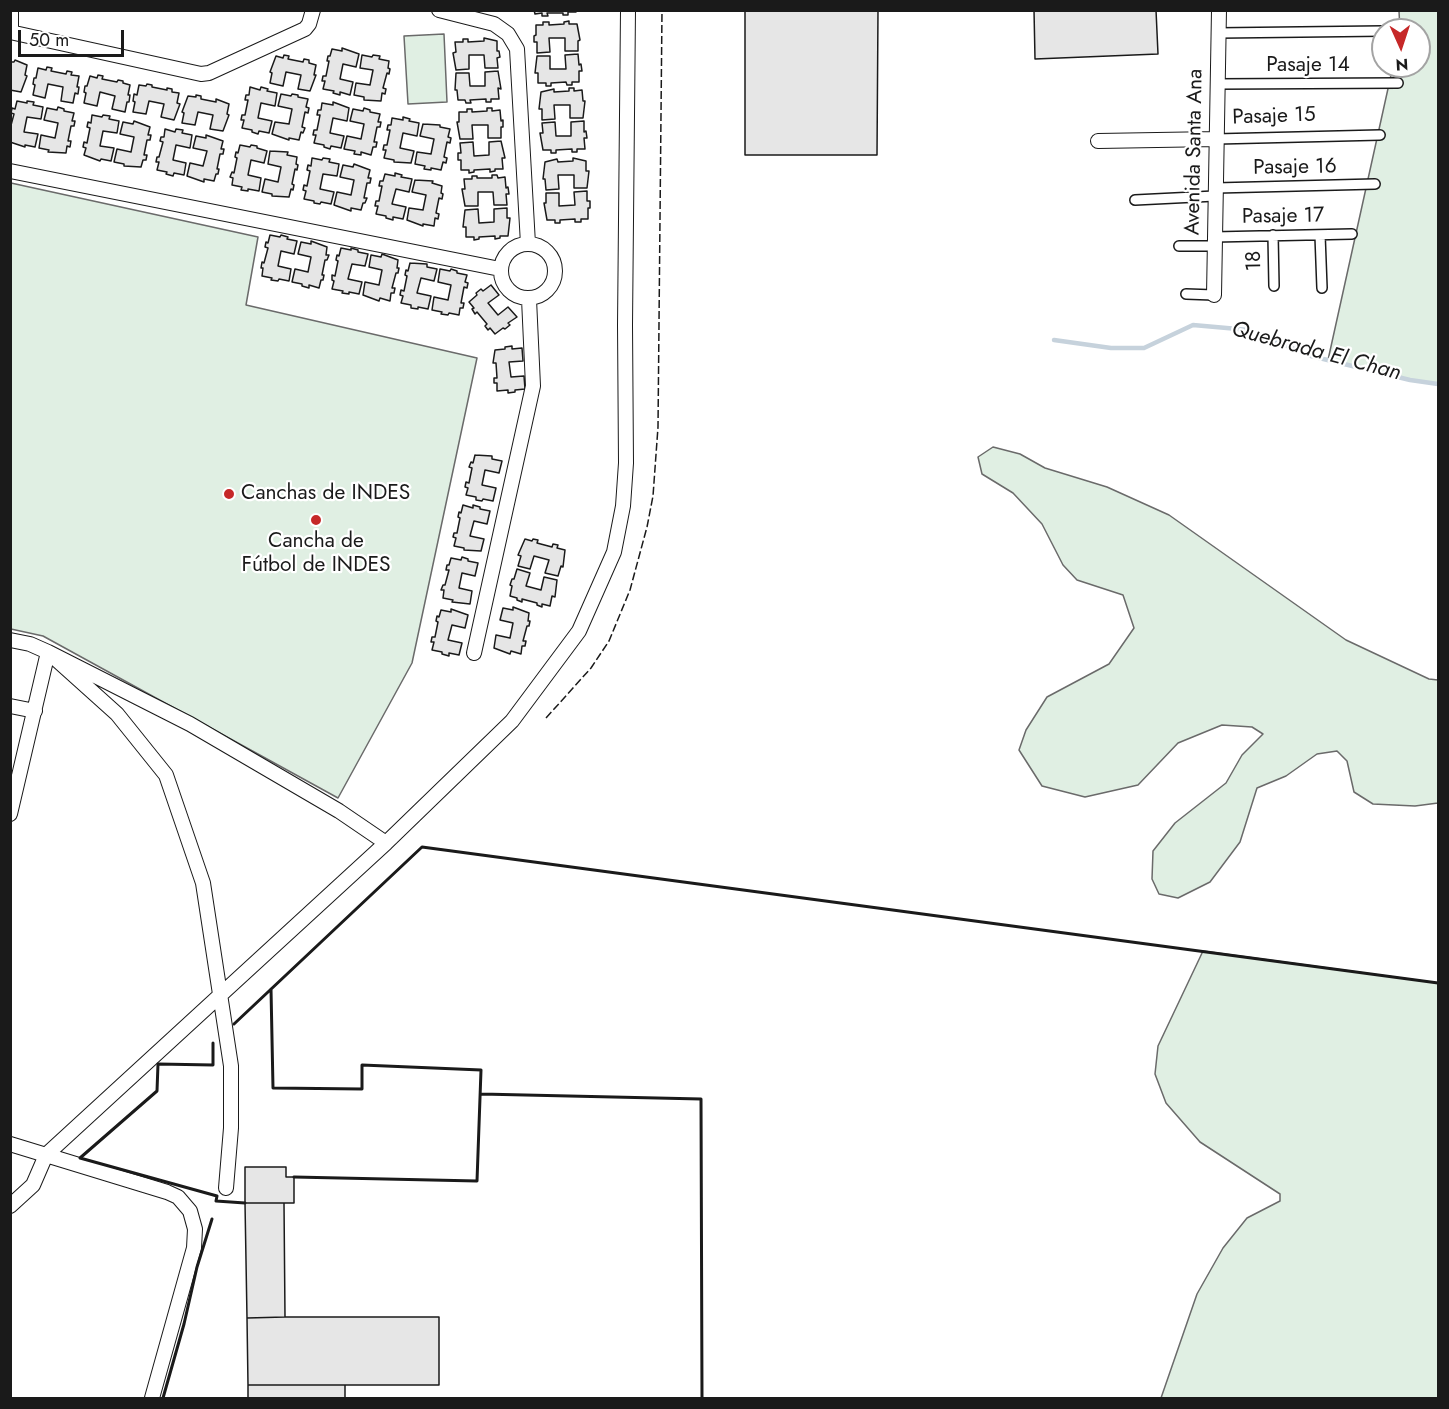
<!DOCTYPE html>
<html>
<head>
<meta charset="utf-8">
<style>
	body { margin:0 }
	#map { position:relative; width:1449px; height:1409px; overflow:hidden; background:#fff; font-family:Jost,sans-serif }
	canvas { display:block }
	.frame { position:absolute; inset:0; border:12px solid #1a1a1a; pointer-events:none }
	.north { position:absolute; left:1371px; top:18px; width:60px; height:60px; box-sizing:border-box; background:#fff; border:2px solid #a3a3a3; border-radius:50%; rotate:177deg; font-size:16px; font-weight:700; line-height:24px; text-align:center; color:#1a1a1a }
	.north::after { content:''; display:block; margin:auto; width:21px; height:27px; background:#c62828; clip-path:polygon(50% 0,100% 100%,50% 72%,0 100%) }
	.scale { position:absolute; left:18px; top:30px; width:106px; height:27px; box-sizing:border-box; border:3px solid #1a1a1a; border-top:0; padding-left:8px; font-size:18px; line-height:21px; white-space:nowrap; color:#1a1a1a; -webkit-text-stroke:4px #fff; paint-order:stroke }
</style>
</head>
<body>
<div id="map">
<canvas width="1449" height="1409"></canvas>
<div class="frame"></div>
<div class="north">N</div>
<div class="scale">50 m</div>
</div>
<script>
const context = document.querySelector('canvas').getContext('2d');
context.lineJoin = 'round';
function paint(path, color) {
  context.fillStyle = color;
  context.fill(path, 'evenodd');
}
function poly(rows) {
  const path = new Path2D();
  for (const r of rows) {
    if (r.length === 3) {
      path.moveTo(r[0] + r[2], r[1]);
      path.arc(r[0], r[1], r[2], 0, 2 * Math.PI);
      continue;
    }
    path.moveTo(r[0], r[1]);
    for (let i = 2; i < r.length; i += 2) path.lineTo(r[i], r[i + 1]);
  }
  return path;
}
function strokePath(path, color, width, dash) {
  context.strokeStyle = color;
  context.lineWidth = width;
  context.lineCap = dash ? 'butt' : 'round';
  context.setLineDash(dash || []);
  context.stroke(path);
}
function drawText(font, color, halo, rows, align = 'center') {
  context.font = font + ' Jost,sans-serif';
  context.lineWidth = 4.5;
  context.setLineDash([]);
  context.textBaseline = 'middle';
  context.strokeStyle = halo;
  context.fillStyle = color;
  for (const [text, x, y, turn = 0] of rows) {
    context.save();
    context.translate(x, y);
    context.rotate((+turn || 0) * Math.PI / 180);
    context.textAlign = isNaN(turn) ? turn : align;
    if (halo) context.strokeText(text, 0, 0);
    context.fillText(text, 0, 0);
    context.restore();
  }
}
const green = poly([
	[1399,11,1438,11,1438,384,1410,380,1328,360,1393,66,1419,66,1419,30,1400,30,1399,11],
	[444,34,447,102,408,104,404,36,444,34],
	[11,183,258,237,246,305,477,358,412,663,338,798,43,636,11,629,11,183],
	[993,447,1020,454,1045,468,1107,487,1169,515,1346,640,1429,679,1438,680,1438,803,1415,806,1373,804,1354,792,1347,761,1337,751,1317,754,1286,776,1257,788,1240,842,1210,882,1178,898,1159,894,1152,879,1153,851,1175,823,1226,783,1242,755,1263,734,1252,727,1222,725,1178,743,1138,785,1085,797,1042,786,1019,750,1026,730,1047,697,1109,664,1134,628,1123,595,1077,580,1063,565,1042,524,1013,493,982,474,978,457,993,447],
	[1203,951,1438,983,1438,1398,1161,1398,1197,1294,1223,1248,1247,1218,1280,1201,1280,1194,1200,1142,1166,1103,1155,1074,1158,1046,1203,951]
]);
paint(green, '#e0efe3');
strokePath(green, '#6a6a6a', 1.5);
strokePath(poly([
	[1054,340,1111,348,1144,348,1193,325,1249,330,1311,356,1410,380,1438,384]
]), '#c6d2dc', 4.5);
const building = poly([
	[534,10,576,10,576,12,568,12,568,15,563,15,563,13,547,13,548,16,542,16,542,13,535,14,534,10],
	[745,10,878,10,877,155,745,155,745,10],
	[1034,10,1156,10,1158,54,1035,59,1034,10],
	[569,21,569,24,577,24,580,40,578,41,578,51,565,51,565,38,549,38,550,52,537,53,537,42,534,42,534,36,536,35,536,25,543,25,543,22,549,22,549,25,564,24,564,22,569,21],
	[484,38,497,41,497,51,499,51,500,57,497,58,498,68,485,68,484,55,469,55,469,69,456,70,453,53,456,52,455,42,463,42,463,39,468,39,468,42,484,41,484,38],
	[342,48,359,54,356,67,343,64,340,79,353,82,350,95,340,92,340,95,333,93,334,91,323,89,325,81,322,81,323,76,326,76,329,61,327,61,328,56,330,56,332,49,342,51,342,48],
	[578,54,579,65,581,64,582,71,579,71,579,82,572,82,572,85,567,85,566,82,551,83,551,86,546,86,546,83,538,83,538,73,535,73,537,56,550,56,550,69,566,69,565,55,578,54],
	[284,55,289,56,288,59,303,62,304,59,309,60,309,63,316,65,314,75,316,75,310,91,298,89,301,75,286,72,283,86,270,83,272,73,270,72,276,56,283,58,284,55],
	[362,55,372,57,373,55,380,56,379,59,389,61,388,68,390,69,389,74,387,73,383,88,386,89,385,94,382,93,381,101,364,100,364,97,354,95,356,83,370,85,373,70,360,68,362,55],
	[15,60,27,65,25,75,27,76,21,92,10,90,10,62,14,62,15,60],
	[47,67,52,68,51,71,66,74,67,71,72,72,71,75,79,76,77,87,79,87,78,94,75,93,73,103,61,101,63,87,48,84,45,98,33,95,35,85,33,84,34,78,36,78,38,68,46,70,47,67],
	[498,71,501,89,498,88,499,99,491,99,491,102,486,102,486,99,470,100,471,103,466,103,465,100,458,100,457,90,455,90,456,73,469,73,470,86,485,86,485,72,498,71],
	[98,75,103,76,102,79,117,82,118,80,123,81,123,83,130,85,128,95,130,95,129,102,127,102,125,112,112,109,115,96,100,92,97,106,84,103,86,93,84,92,85,86,87,86,90,76,97,78,98,75],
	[147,84,152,85,152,87,167,90,167,88,172,89,172,92,179,93,177,103,180,104,174,120,161,117,164,104,149,101,146,114,133,112,135,102,133,101,134,94,137,95,139,85,146,86,147,84],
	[250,87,260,90,261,87,268,89,267,91,277,93,275,106,261,103,258,118,272,121,269,133,259,131,258,134,252,132,252,130,242,128,244,120,241,120,242,115,245,115,248,100,245,100,246,95,249,95,250,87],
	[569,88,574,88,574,91,582,90,583,101,585,101,583,118,570,118,570,105,554,105,555,119,542,120,542,109,539,109,541,92,554,89,554,92,569,91,569,88],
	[281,94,291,96,292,94,298,95,298,97,308,99,306,107,309,108,308,113,305,112,302,127,305,128,303,133,301,132,299,140,289,138,289,140,272,134,275,122,289,124,292,109,278,106,281,94],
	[196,95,201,96,201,99,216,102,216,99,229,104,227,114,229,115,223,131,210,129,213,115,198,112,195,125,182,123,184,113,182,112,188,96,196,97,196,95],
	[17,101,27,103,27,101,34,102,33,105,43,107,41,119,27,117,24,132,38,134,35,147,25,145,25,147,10,142,10,129,14,114,11,113,12,108,15,109,17,101],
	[333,102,349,108,347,121,333,118,330,133,344,136,341,148,331,146,330,149,324,147,324,145,314,143,316,135,313,135,314,130,317,130,320,115,317,115,318,110,321,110,322,103,333,105,333,102],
	[58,107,64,109,64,111,74,113,72,121,75,121,74,126,71,126,68,141,71,141,70,147,67,146,66,153,48,152,49,150,39,148,41,135,55,138,58,123,44,120,47,108,57,110,58,107],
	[364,108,370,110,370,112,380,114,378,122,381,122,380,127,377,127,374,142,377,142,376,147,373,147,371,155,361,152,361,155,354,154,355,151,344,149,347,136,361,139,364,124,350,121,353,109,363,111,364,108],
	[487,108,492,108,492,111,500,110,501,121,503,120,503,127,501,127,501,138,488,138,488,125,472,125,473,139,460,139,457,122,459,122,459,112,467,112,467,109,472,109,472,112,487,111,487,108],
	[92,115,102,117,103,115,110,116,109,119,119,121,117,133,103,131,100,146,114,148,111,161,101,159,100,161,84,155,86,148,83,147,84,142,87,143,90,128,87,127,88,122,91,123,92,115],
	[403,117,410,119,409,121,419,123,417,136,403,133,400,148,414,151,411,163,394,162,394,160,384,158,386,150,383,150,384,145,387,145,390,130,387,130,388,125,391,125,392,118,403,120,403,117],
	[134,121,150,127,148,135,151,135,150,140,147,140,144,155,147,155,146,160,143,160,141,167,124,166,124,164,114,162,117,149,131,152,134,137,120,134,123,122,133,124,134,121],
	[584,121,584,132,586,131,587,138,584,138,585,149,577,149,577,152,572,152,572,149,556,150,556,153,551,153,551,150,543,150,540,133,543,133,542,123,555,122,556,136,571,136,571,122,584,121],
	[423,124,440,125,440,127,450,129,448,137,451,138,450,143,447,142,444,157,447,158,446,163,443,162,441,170,431,168,431,170,424,169,425,166,415,164,417,152,431,154,434,139,420,136,423,124],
	[165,129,175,132,176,129,183,130,182,133,192,135,190,148,176,145,173,160,186,163,184,175,174,173,173,176,166,174,167,172,157,170,159,162,156,162,157,157,159,157,163,142,160,141,161,137,164,137,165,129],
	[206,135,223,141,221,149,224,149,223,154,220,154,217,169,219,169,218,174,216,174,214,181,204,179,204,182,187,176,190,163,203,166,207,151,193,148,196,136,206,138,206,135],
	[501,141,505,158,502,158,503,169,495,169,495,171,490,172,490,169,474,170,474,172,469,173,469,170,461,170,461,160,458,160,458,153,461,153,460,143,473,142,474,156,489,155,489,142,501,141],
	[240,145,250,147,251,145,257,146,257,148,267,151,264,163,251,160,248,175,261,178,259,191,248,189,248,191,241,190,242,187,232,185,233,178,230,177,232,172,234,173,237,158,235,157,236,152,238,153,240,145],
	[270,151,288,152,287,155,297,157,296,164,298,165,297,170,295,169,292,184,294,185,293,190,291,189,289,197,272,196,272,194,262,192,265,179,278,182,281,167,268,164,270,151],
	[312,158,322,160,323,158,330,159,329,162,339,164,337,176,323,174,320,189,334,192,331,204,321,202,320,204,314,203,314,201,304,199,306,191,303,190,304,185,307,186,310,171,307,170,308,165,311,166,312,158],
	[573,158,586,161,586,171,589,171,587,188,574,188,574,175,558,175,559,189,546,190,545,179,543,179,545,162,557,159,558,162,573,161,573,158],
	[354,164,370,170,368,178,371,178,370,183,367,183,364,198,367,198,365,203,363,203,361,210,351,208,351,211,334,205,337,192,351,195,354,180,340,177,343,165,353,167,354,164],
	[395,173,402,175,401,177,412,179,409,192,396,189,392,204,406,207,403,219,393,217,393,220,386,218,386,216,376,214,378,206,375,206,376,201,379,201,382,186,379,186,380,181,383,181,385,174,395,176,395,173],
	[492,175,497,175,498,178,505,177,506,188,508,187,509,194,506,194,507,205,494,205,493,192,478,192,478,206,465,206,462,189,465,189,464,179,472,179,472,176,477,176,477,178,492,178,492,175],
	[415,180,433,181,432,183,442,186,441,193,443,194,442,199,439,198,436,213,439,214,438,219,435,218,434,226,423,224,423,226,407,220,409,208,423,210,426,195,412,192,415,180],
	[587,191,587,201,590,201,590,208,588,208,588,219,581,219,581,222,575,222,575,219,560,220,560,223,555,223,555,220,547,220,544,203,546,203,546,193,559,193,559,206,575,205,574,192,587,191],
	[507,208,507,218,510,218,508,236,500,236,500,238,495,239,495,236,479,237,479,239,474,240,474,237,466,237,466,227,463,227,465,210,478,209,479,223,494,222,494,209,507,208],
	[270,235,280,237,281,235,288,237,287,239,297,241,294,254,281,251,278,266,291,269,289,281,279,279,278,281,271,280,272,278,262,276,263,268,261,268,262,262,264,263,268,248,265,247,266,242,268,243,270,235],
	[311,241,327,247,326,255,329,255,327,260,325,260,322,275,324,275,323,280,321,280,319,288,309,285,309,288,302,286,302,284,292,282,295,269,308,272,311,257,298,254,301,242,311,244,311,241],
	[341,248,351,250,351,248,358,250,358,252,368,254,365,266,352,264,348,279,362,282,359,294,349,292,349,294,342,293,343,291,332,289,334,281,332,280,332,275,335,276,338,261,336,260,337,255,339,256,341,248],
	[382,254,398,260,397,268,399,268,398,273,396,273,392,288,395,288,394,293,391,293,390,301,380,298,379,301,363,295,365,282,379,285,382,270,369,267,371,255,381,257,382,254],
	[410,263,427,264,427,267,437,269,434,281,421,278,417,293,431,296,428,309,418,307,418,309,411,308,411,305,401,303,403,296,400,295,401,290,404,291,407,276,405,275,406,270,408,271,410,263],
	[440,269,450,271,451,269,457,271,457,273,467,275,465,282,468,283,467,288,464,287,461,303,464,303,463,308,460,308,459,315,449,313,448,315,441,314,442,312,432,310,434,297,448,300,451,285,438,282,440,269],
	[491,285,499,295,488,303,498,315,508,307,517,317,508,323,510,325,505,329,503,328,495,334,490,328,488,330,485,326,487,324,477,312,475,314,472,309,474,308,469,302,477,295,476,293,481,289,483,291,491,285],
	[512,346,512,349,522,348,523,361,509,362,511,377,524,376,525,389,515,390,515,392,508,393,508,390,497,391,497,383,494,383,494,378,497,378,496,363,493,363,495,350,505,349,505,347,512,346],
	[475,455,492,456,492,459,502,461,499,473,485,470,482,485,496,488,493,501,483,499,482,501,476,500,476,497,466,495,468,488,465,487,466,482,469,483,472,468,469,467,471,462,473,463,475,455],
	[463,505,473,508,473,505,480,507,480,509,490,511,487,524,474,521,470,536,484,539,481,551,464,550,464,548,454,546,456,538,453,537,454,533,457,533,460,518,458,517,459,512,461,513,463,505],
	[525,539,532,541,533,539,538,540,537,543,552,547,553,544,558,545,557,548,565,550,563,567,561,566,558,576,545,573,549,560,534,556,530,569,518,566,521,556,518,555,525,539],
	[462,557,468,559,468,561,478,563,475,576,462,573,459,588,472,591,470,604,452,602,453,600,443,598,444,590,441,590,443,585,445,585,449,570,446,570,447,565,449,565,451,558,461,560,462,557],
	[517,569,530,573,526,586,541,590,544,577,557,580,555,597,552,596,550,606,542,604,542,607,537,605,537,603,522,599,522,602,517,600,517,598,510,596,512,586,510,585,512,579,514,579,517,569],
	[513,607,529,613,528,621,530,621,529,626,527,626,523,641,526,641,525,646,522,646,521,654,511,651,510,654,494,648,496,635,510,638,513,623,500,620,503,608,513,610,513,607],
	[451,609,468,615,465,628,452,625,448,640,462,643,459,655,449,653,449,656,442,654,442,652,432,650,434,642,431,642,432,637,435,637,438,622,436,621,437,616,439,617,441,610,451,612,451,609],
	[245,1167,286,1167,286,1177,294,1177,294,1203,245,1203,245,1167],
	[245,1203,284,1203,285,1317,247,1318,245,1203],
	[285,1317,439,1317,439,1385,248,1385,247,1318,285,1317],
	[248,1385,345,1385,345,1398,248,1398,248,1385]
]);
paint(building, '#e6e6e6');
strokePath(building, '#1a1a1a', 1.5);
const pedestrian = poly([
	[1218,33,1383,31],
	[1217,84,1398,83],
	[1216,139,1380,135],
	[1216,188,1375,184],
	[1135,200,1215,196],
	[1273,235,1274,286],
	[1320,235,1322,288],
	[1214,237,1352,234],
	[1179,246,1214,246],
	[1186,294,1214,295]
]);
const minor = poly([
	[439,10,494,24,508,34,517,49,528,244],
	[10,32,201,74,209,73,305,29,309,24,313,10],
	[11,32,11,10],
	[1098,141,1216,139],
	[10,171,500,269],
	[528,271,27],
	[1214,295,1219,10],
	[10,640,30,644,48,652,190,724,339,811,386,843],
	[48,652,117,714,166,775,203,883,231,1066,231,1128,226,1188],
	[474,653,533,386,529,299],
	[10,706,35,711],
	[10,814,48,652],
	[10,1144,167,1192,178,1197,190,1211,195,1229,194,1248,152,1398],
	[10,1206,33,1185,46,1155,386,843,512,721,579,631,614,552,623,506,626,463,625,325,628,10]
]);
strokePath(pedestrian, '#1a1a1a', 12);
strokePath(minor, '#1a1a1a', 16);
strokePath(pedestrian, '#fff', 9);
strokePath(minor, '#fff', 14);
strokePath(poly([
	[546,718,591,668,609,641,630,590,647,527,653,496,658,427,662,10]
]), '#1a1a1a', 1.5, [8, 3]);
strokePath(poly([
	[271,989,273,1088,362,1089,362,1065,481,1070,477,1181,294,1177],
	[234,1024,422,847,1438,983],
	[481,1094,701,1099,702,1398],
	[80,1158,157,1091,158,1064,213,1065,213,1043],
	[80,1158,217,1196,216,1201,245,1203],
	[163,1398,184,1324,197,1267,212,1219]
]), '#1a1a1a', 3);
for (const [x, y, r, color] of [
	[229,494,6,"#c62828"],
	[316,520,6,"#c62828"]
]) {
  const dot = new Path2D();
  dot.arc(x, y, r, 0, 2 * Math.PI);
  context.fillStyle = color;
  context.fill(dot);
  strokePath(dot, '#fff', 2);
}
drawText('21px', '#1a1a1a', '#fff', [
	["Pasaje 14",1308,66],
	["Pasaje 15",1274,117,-2],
	["Avenida Santa Ana",1195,152,-89],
	["Pasaje 16",1295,168,-1],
	["Pasaje 17",1283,217,-1],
	["18",1255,261,-91]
]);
drawText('21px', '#1a1a1a', '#fff', [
	["Canchas de INDES",241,494],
	["Cancha de",316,542,"center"],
	["Fútbol de INDES",316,566,"center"]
], 'left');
drawText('italic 22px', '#1a1a1a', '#fff', [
	["Quebrada El Chan",1316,352,15]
]);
</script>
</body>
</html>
